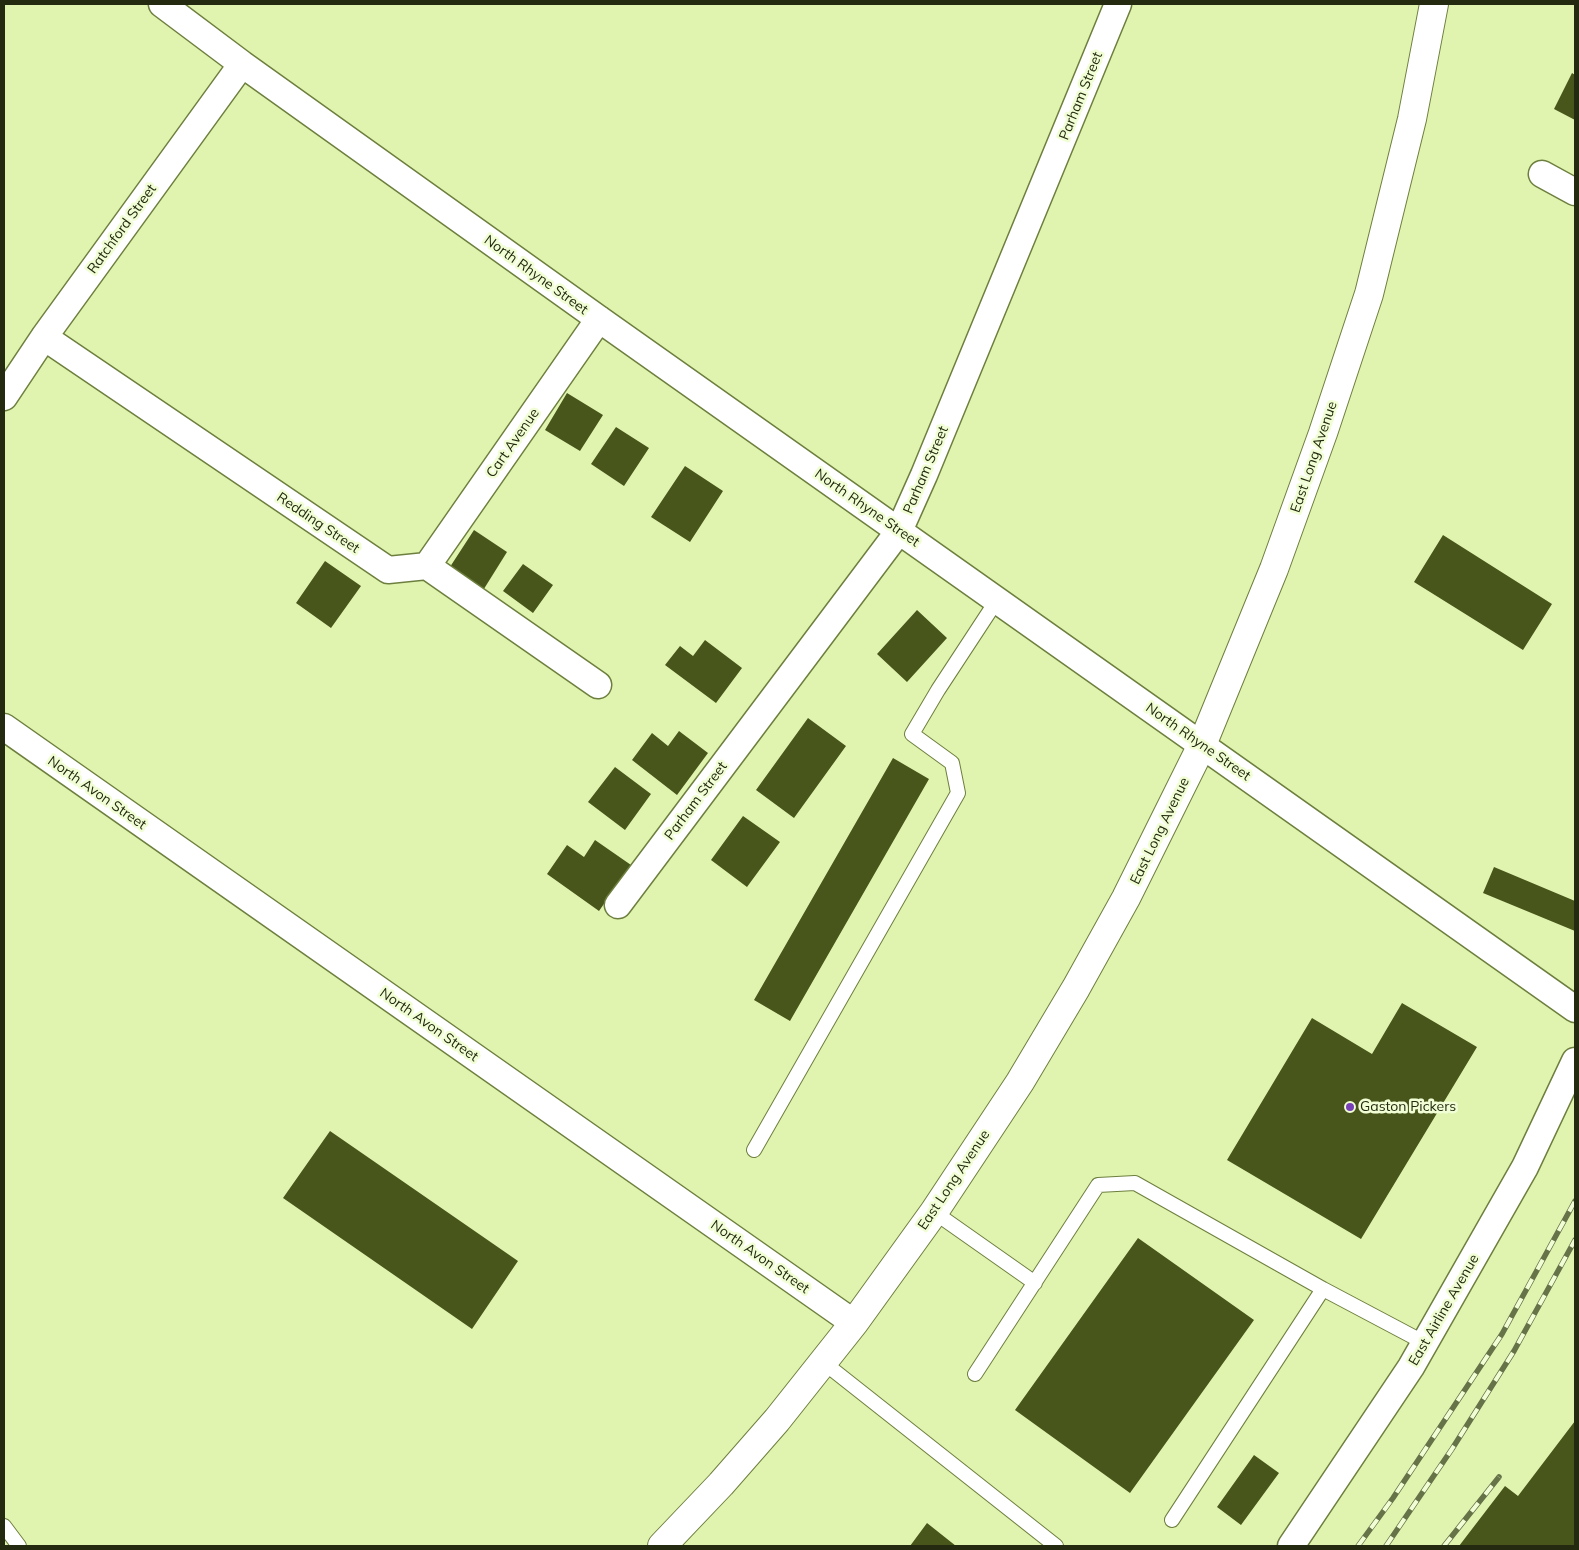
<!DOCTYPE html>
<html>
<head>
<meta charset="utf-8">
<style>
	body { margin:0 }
	#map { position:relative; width:1579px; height:1550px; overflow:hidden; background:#e0f4af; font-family:Mulish,sans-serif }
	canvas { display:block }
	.frame { position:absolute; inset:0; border:5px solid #232a0f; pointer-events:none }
</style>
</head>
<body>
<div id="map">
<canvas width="1579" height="1550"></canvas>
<div class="frame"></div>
</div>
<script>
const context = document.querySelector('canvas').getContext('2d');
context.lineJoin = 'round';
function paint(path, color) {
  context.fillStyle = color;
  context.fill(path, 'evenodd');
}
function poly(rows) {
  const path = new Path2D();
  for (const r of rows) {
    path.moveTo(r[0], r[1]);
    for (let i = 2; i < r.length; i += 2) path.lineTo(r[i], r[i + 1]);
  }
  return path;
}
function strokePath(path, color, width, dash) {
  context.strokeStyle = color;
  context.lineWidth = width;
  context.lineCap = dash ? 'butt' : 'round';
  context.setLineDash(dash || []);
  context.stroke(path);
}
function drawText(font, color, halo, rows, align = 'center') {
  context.font = font + ' Mulish,sans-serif';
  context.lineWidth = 5;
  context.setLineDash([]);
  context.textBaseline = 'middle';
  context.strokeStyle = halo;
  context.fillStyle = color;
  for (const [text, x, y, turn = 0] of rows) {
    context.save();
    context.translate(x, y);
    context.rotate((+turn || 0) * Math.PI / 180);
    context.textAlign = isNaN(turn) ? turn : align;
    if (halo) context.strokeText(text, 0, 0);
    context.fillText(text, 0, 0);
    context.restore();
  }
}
paint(poly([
	[1572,73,1575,75,1575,120,1554,109],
	[567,393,603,415,580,451,545,430],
	[616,427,649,448,624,486,591,464],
	[685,466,723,491,690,542,651,517],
	[474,530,507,552,482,592,448,570],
	[1443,535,1552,604,1523,650,1414,582],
	[325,561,361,586,331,628,296,603],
	[523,564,553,585,533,613,503,591],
	[917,610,947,638,907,682,877,654],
	[705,640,742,668,716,703,665,665,680,646,693,656],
	[808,718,846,746,794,818,756,790],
	[679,731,708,753,677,795,632,760,652,733,668,746],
	[893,758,929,779,790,1021,754,1000],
	[615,767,651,794,625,830,588,802],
	[743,816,780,842,747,887,711,860],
	[595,840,631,865,599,911,547,874,567,845,584,857],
	[1494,867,1575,901,1575,931,1483,893],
	[1402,1003,1477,1047,1361,1239,1227,1160,1312,1018,1372,1054],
	[330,1131,518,1261,472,1329,283,1198],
	[1138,1238,1254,1320,1130,1493,1015,1410],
	[1575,1421,1575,1546,1459,1546,1505,1486,1518,1496],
	[1254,1455,1279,1473,1241,1525,1217,1507],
	[927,1523,956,1546,910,1546]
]), '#48561b');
const lane = poly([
	[754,1150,958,793,952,763,912,734,938,690,997,600],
	[934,1212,1035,1283],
	[823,1362,1056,1546],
	[975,1374,1098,1185,1135,1183,1323,1289,1425,1343],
	[1172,1520,1323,1289],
	[4,1526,19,1546]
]);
const street = poly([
	[162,4,242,64,599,319,1575,1009],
	[1542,174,1575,192],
	[44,337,388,570,427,566,598,685],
	[4,397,44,337,242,64],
	[427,566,599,319],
	[4,727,854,1323],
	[618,905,899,531,924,475,1118,4],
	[1291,1546,1411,1367,1525,1167,1575,1061]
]);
const secondary = poly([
	[662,1546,721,1484,777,1420,854,1323,934,1212,1020,1082,1076,988,1126,898,1202,745,1274,569,1323,433,1369,294,1412,119,1434,4]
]);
strokePath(lane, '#6d7f3e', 16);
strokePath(street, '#6d7f3e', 29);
strokePath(secondary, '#6d7f3e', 30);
strokePath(lane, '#fff', 14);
strokePath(street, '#fff', 26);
strokePath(secondary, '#fff', 28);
const rail = poly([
	[1358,1546,1393,1498,1502,1334,1575,1201],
	[1386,1546,1452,1449,1514,1351,1575,1240],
	[1444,1546,1499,1477]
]);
strokePath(rail, '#667248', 5.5);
strokePath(rail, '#f1fed5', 4, [11]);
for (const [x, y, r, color] of [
	[1350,1107,5,"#7740b6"]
]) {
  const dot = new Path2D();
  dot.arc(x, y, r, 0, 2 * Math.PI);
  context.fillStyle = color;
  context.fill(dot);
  strokePath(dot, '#f1fed5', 2);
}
drawText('14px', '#232a0f', '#f1fed5', [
	["Parham Street",1081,96,-68],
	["Ratchford Street",122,229,-54],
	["North Rhyne Street",536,275,36],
	["Cart Avenue",513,443,-55],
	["East Long Avenue",1314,457,-71],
	["Parham Street",926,470,-67],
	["North Rhyne Street",867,508,35],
	["Redding Street",318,523,34],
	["North Rhyne Street",1198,742,35],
	["North Avon Street",97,793,35],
	["Parham Street",696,801,-53],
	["East Long Avenue",1160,831,-64],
	["North Avon Street",429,1025,35],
	["East Long Avenue",954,1180,-56],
	["North Avon Street",760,1257,35],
	["East Airline Avenue",1444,1310,-60]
]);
drawText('14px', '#232a0f', '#f1fed5', [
	["Gaston Pickers",1360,1107]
], 'left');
</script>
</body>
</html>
